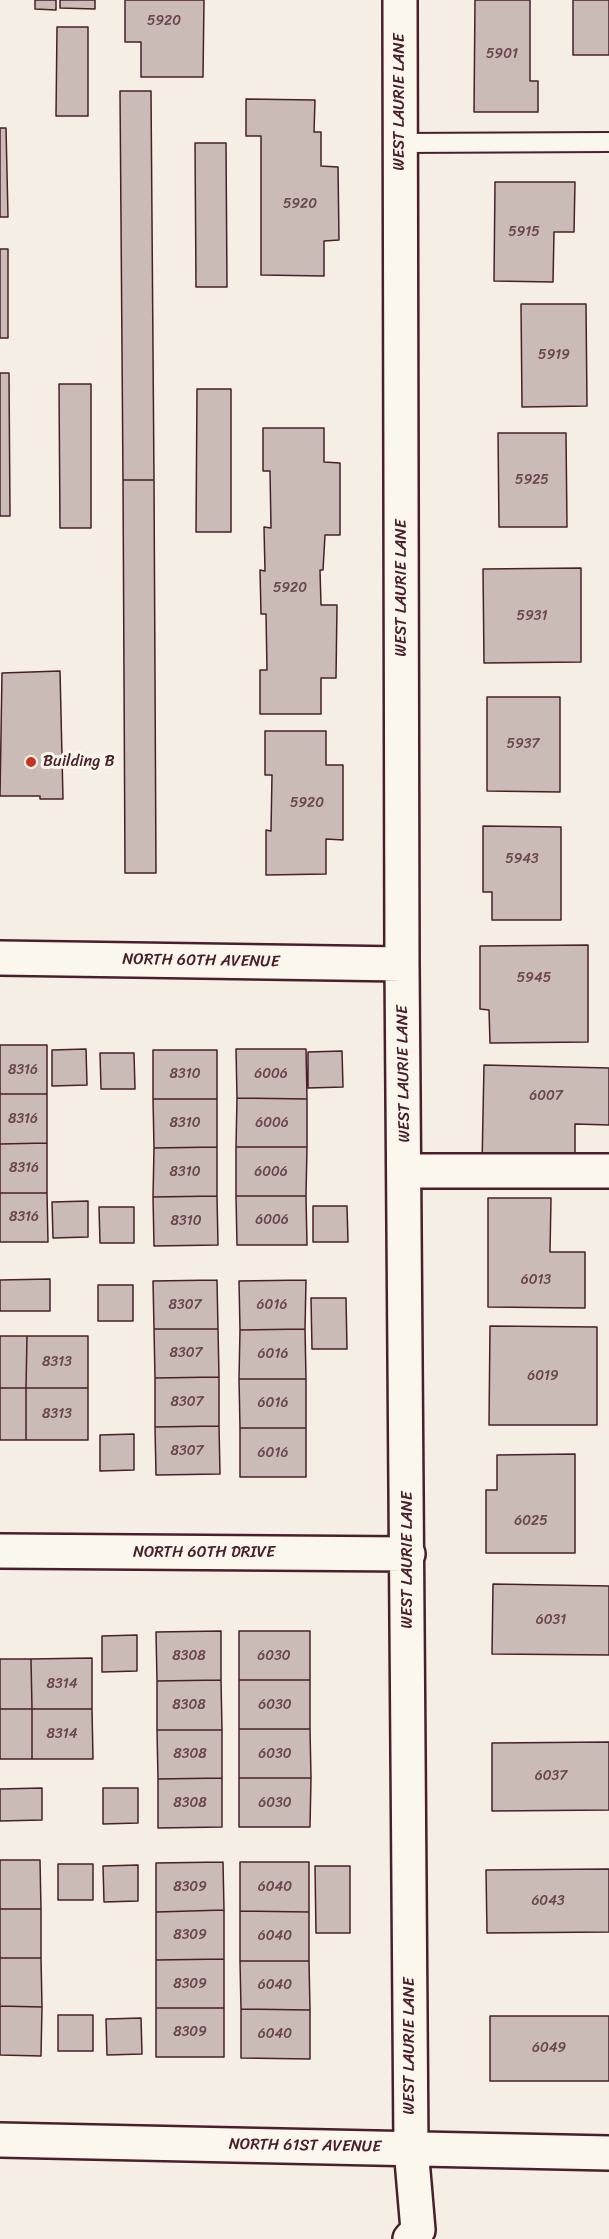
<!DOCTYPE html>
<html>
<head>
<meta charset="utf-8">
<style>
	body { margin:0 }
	canvas { display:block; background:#f4eee4 }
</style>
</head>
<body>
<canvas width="609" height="2239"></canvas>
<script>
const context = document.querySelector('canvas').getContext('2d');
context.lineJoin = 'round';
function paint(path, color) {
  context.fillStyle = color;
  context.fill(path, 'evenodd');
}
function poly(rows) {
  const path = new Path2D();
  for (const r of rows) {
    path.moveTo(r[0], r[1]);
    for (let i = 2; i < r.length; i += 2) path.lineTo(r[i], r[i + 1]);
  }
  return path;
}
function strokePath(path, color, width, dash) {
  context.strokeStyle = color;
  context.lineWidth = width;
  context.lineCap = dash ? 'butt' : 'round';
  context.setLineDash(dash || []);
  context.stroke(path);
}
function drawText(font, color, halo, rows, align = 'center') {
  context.font = font + ' Sriracha,sans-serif';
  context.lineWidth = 6;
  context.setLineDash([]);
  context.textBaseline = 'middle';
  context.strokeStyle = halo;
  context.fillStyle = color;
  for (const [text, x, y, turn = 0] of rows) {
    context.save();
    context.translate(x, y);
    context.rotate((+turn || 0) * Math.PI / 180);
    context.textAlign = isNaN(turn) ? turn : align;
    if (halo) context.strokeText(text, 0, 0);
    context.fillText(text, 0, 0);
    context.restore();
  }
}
const building = poly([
	[35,0,56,0,56,10,35,9,35,0],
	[60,0,95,0,95,9,60,8,60,0],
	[125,0,204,0,203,77,141,77,141,42,125,42,125,0],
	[475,0,530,0,530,81,538,81,538,112,474,112,475,0],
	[573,0,609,0,609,55,573,55,573,0],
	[57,27,88,27,88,116,56,116,57,27],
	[120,91,151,91,154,480,123,480,120,91],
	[246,99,315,100,314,132,321,132,321,166,338,167,339,240,324,241,324,276,261,275,261,136,246,136,246,99],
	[0,128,6,128,8,217,0,217,0,128],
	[195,143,226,143,227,287,196,287,195,143],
	[495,182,575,182,574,232,554,232,553,282,494,281,495,182],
	[0,249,8,249,8,338,0,338,0,249],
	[521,304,586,304,587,406,522,407,521,304],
	[0,373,9,373,10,516,0,516,0,373],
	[59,384,91,384,91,528,60,528,59,384],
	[197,389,231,389,231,532,196,532,197,389],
	[263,428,324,428,324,462,340,463,340,535,325,535,323,570,320,570,321,605,337,605,336,678,321,678,321,714,260,714,260,670,267,670,266,614,261,614,260,570,265,571,264,527,271,528,270,471,263,471,263,428],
	[498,433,566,433,567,527,499,527,498,433],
	[123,480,154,480,156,873,125,873,123,480],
	[581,568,581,662,484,663,483,569,581,568],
	[60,671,63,799,40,799,40,796,0,796,2,673,60,671],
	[487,697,560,697,560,792,487,791,487,697],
	[265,731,326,731,326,765,343,765,343,840,326,839,326,874,266,875,266,830,271,831,272,775,265,775,265,731],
	[483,826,561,827,561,920,492,920,492,892,483,892,483,826],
	[588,945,588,1042,490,1043,489,1010,480,1009,480,946,588,945],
	[0,1045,47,1045,47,1094,0,1094,0,1045],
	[86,1049,87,1085,52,1086,52,1050,86,1049],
	[236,1049,306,1049,307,1099,237,1098,236,1049],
	[153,1050,217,1050,217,1099,153,1099,153,1050],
	[342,1051,343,1087,308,1088,308,1052,342,1051],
	[100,1053,134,1053,135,1089,101,1089,100,1053],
	[484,1065,609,1068,609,1125,575,1124,575,1167,482,1165,484,1065],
	[0,1094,47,1094,47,1143,0,1144,0,1094],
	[237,1098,307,1099,307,1147,236,1147,237,1098],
	[153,1099,217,1099,217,1147,154,1148,153,1099],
	[47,1143,47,1193,0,1193,0,1144,47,1143],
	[217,1147,217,1196,153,1197,154,1148,217,1147],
	[236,1147,307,1147,306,1196,236,1196,236,1147],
	[0,1193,47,1193,48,1242,0,1242,0,1193],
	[217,1196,218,1245,154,1246,153,1197,217,1196],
	[236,1196,306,1196,307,1245,237,1245,236,1196],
	[488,1198,551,1198,550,1252,585,1252,585,1308,488,1307,488,1198],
	[88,1201,88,1237,53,1238,52,1202,88,1201],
	[313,1206,347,1206,348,1242,313,1242,313,1206],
	[99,1207,134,1207,134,1243,100,1243,99,1207],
	[50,1279,50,1311,0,1311,0,1280,50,1279],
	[217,1280,218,1329,154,1329,153,1281,217,1280],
	[306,1280,305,1329,240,1330,239,1281,306,1280],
	[98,1285,133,1285,133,1321,98,1321,98,1285],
	[311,1298,346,1298,347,1349,312,1349,311,1298],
	[490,1326,597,1327,597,1425,489,1425,490,1326],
	[154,1329,218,1329,219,1377,155,1378,154,1329],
	[305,1329,306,1379,239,1379,240,1330,305,1329],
	[0,1336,27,1336,26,1388,0,1388,0,1336],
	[27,1336,88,1336,88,1388,26,1388,27,1336],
	[219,1377,219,1426,155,1427,155,1378,219,1377],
	[239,1379,306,1379,306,1428,240,1428,239,1379],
	[0,1388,26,1388,26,1440,0,1440,0,1388],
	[26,1388,88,1388,88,1440,26,1440,26,1388],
	[219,1426,220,1474,156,1475,155,1427,219,1426],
	[240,1428,306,1428,306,1477,240,1477,240,1428],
	[134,1434,134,1470,100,1471,100,1435,134,1434],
	[575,1454,575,1553,486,1553,486,1490,497,1490,497,1455,575,1454],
	[493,1584,609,1586,609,1655,492,1654,493,1584],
	[221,1631,221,1680,157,1681,156,1632,221,1631],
	[239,1631,310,1631,310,1680,239,1680,239,1631],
	[137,1635,137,1671,102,1672,102,1636,137,1635],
	[92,1658,92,1709,32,1709,31,1659,92,1658],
	[0,1659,31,1659,32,1709,0,1709,0,1659],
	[221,1680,222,1730,157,1730,157,1681,221,1680],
	[239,1680,310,1680,310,1729,239,1729,239,1680],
	[0,1709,32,1709,32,1759,0,1759,0,1709],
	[32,1709,92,1709,93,1759,32,1759,32,1709],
	[239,1729,310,1729,311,1778,239,1778,239,1729],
	[157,1730,222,1730,222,1778,158,1779,157,1730],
	[609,1742,609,1810,492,1811,492,1743,609,1742],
	[222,1778,222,1827,158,1828,158,1779,222,1778],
	[239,1778,311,1778,310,1827,239,1827,239,1778],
	[42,1788,42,1820,0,1821,0,1789,42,1788],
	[103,1788,138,1788,138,1823,103,1824,103,1788],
	[0,1860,40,1860,41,1909,0,1909,0,1860],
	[223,1862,224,1910,156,1912,156,1863,223,1862],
	[240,1862,309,1862,309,1912,240,1911,240,1862],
	[58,1864,93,1864,93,1900,58,1900,58,1864],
	[138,1865,138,1901,104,1902,103,1866,138,1865],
	[315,1866,350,1866,350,1933,316,1933,315,1866],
	[609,1869,609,1932,487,1933,486,1870,609,1869],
	[0,1909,41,1909,41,1958,0,1958,0,1909],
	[224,1910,224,1959,156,1960,156,1912,224,1910],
	[240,1911,309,1912,309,1961,240,1961,240,1911],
	[0,1958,41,1958,42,2007,0,2006,0,1958],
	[224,1959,224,2008,156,2008,156,1960,224,1959],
	[240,1961,309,1961,310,2010,241,2009,240,1961],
	[0,2006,42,2007,41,2056,0,2055,0,2006],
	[156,2008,224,2008,224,2057,156,2057,156,2008],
	[241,2009,310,2010,310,2059,241,2058,241,2009],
	[58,2015,93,2015,93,2051,58,2051,58,2015],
	[490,2016,609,2016,609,2081,490,2081,490,2016],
	[141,2018,142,2054,107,2055,106,2019,141,2018]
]);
paint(building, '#cabbb6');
strokePath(building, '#4a1f2b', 1.5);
const lane = poly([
	[400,143,609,142]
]);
const street = poly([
	[400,0,402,964,411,2148,418,2230,410,2239],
	[0,958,402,964],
	[405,1171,609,1171],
	[0,1551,408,1554],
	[0,2140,609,2153]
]);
strokePath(lane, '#4a1f2b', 22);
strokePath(street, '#4a1f2b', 38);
strokePath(lane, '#fbf7ec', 18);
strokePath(street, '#fbf7ec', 33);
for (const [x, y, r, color] of [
	[31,762,6,"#c8321e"]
]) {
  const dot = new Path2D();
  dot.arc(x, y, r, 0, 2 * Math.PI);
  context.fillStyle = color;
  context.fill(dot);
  strokePath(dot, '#fbf7ec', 2);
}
drawText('14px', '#6a464e', null, [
	["5920",164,21],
	["5901",502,54],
	["5920",300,204],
	["5915",524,232],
	["5919",554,355],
	["5925",532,480],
	["5920",290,588],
	["5931",532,616],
	["5937",523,744],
	["5920",307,803],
	["5943",522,859],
	["5945",534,978],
	["8316",23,1070],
	["8310",185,1074],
	["6006",271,1074],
	["6007",546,1096],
	["8316",23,1119],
	["8310",185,1123],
	["6006",272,1123],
	["8316",24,1168],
	["8310",185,1172],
	["6006",271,1172],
	["8316",24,1217],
	["6006",272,1220],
	["8310",186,1221],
	["6013",536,1280],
	["8307",185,1305],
	["6016",272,1305],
	["8307",186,1353],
	["6016",273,1354],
	["8313",57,1362],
	["6019",543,1376],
	["8307",187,1402],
	["6016",273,1403],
	["8313",57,1414],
	["8307",187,1451],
	["6016",273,1453],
	["6025",531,1521],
	["6031",551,1620],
	["8308",189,1656],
	["6030",274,1656],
	["8314",62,1684],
	["8308",189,1705],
	["6030",275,1705],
	["8314",62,1734],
	["8308",190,1754],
	["6030",275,1754],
	["6037",551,1776],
	["8308",190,1803],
	["6030",275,1803],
	["8309",190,1887],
	["6040",275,1887],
	["6043",548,1901],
	["8309",190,1935],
	["6040",275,1936],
	["8309",190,1984],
	["6040",275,1985],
	["8309",190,2032],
	["6040",275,2034],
	["6049",549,2048]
]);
drawText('16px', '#4a1f2b', '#fbf7ec', [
	["WEST LAURIE LANE",400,102,-90],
	["WEST LAURIE LANE",402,588,-90],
	["NORTH 60TH AVENUE",201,961,1],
	["WEST LAURIE LANE",404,1074,-91],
	["NORTH 60TH DRIVE",204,1553],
	["WEST LAURIE LANE",408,1560,-90],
	["WEST LAURIE LANE",410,2046,-90],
	["NORTH 61ST AVENUE",305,2146,1]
]);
drawText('16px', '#4a1f2b', '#fbf7ec', [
	["Building B",43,762]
], 'left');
</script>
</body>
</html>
